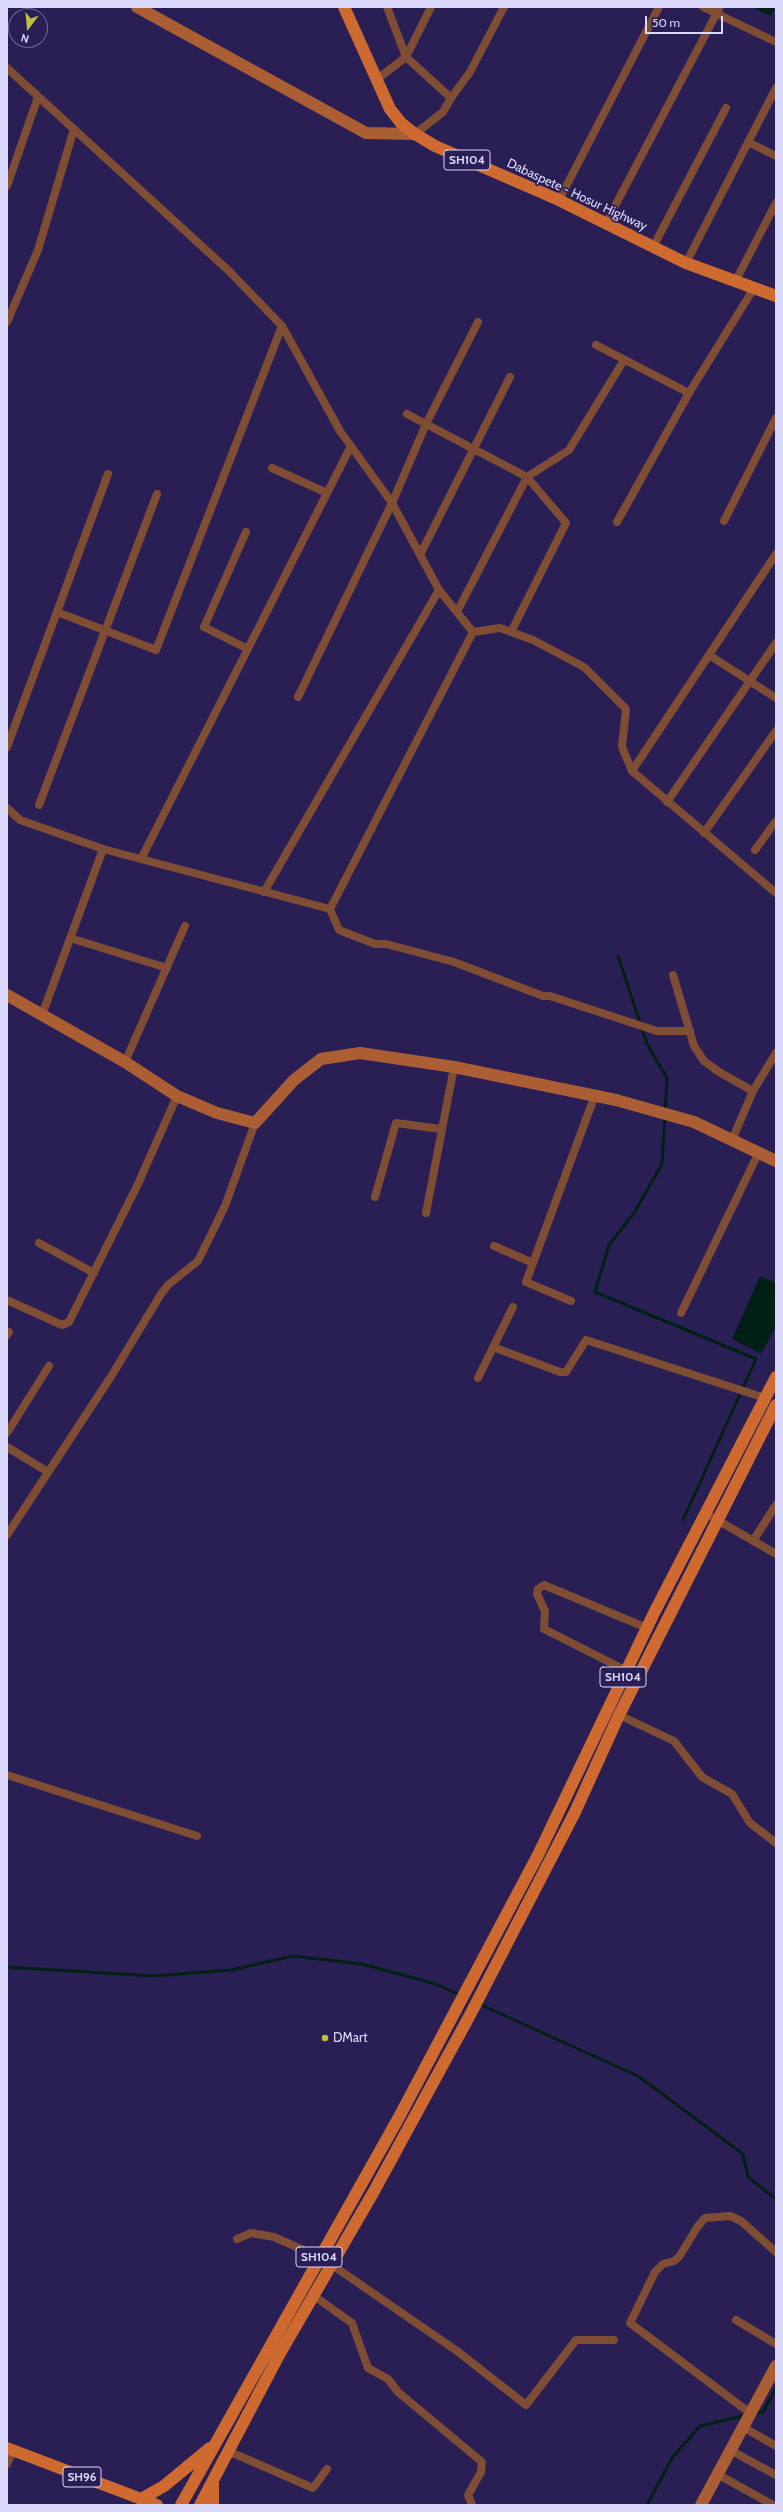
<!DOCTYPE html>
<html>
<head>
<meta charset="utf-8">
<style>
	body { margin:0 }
	#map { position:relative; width:783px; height:2512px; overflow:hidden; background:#2a1f55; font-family:Cabin,sans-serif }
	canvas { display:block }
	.frame { position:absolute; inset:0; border:8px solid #dad8fa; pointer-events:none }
	.north { position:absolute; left:8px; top:8px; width:40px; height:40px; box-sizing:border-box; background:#2a1f55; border:1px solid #706997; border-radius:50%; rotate:196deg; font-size:11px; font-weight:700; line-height:16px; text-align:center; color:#dad8fa }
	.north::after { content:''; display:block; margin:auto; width:14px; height:18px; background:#c1be40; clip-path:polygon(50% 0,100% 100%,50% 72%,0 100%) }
	.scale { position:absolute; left:645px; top:16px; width:78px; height:18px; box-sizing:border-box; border:2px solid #dad8fa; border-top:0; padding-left:5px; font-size:12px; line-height:14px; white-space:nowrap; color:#dad8fa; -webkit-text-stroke:3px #2a1f55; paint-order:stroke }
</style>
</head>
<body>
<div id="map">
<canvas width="783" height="2512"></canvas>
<div class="frame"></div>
<div class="north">N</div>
<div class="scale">50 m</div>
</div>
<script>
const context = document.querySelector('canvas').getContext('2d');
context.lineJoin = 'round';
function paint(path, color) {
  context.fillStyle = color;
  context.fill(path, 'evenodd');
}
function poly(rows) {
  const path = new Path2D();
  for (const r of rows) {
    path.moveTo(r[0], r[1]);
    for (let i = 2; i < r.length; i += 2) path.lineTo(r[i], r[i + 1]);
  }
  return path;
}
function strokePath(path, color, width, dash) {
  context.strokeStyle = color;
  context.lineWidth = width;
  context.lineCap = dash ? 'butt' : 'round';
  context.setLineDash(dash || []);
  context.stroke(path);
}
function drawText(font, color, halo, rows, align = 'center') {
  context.font = font + ' Cabin,sans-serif';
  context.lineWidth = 3.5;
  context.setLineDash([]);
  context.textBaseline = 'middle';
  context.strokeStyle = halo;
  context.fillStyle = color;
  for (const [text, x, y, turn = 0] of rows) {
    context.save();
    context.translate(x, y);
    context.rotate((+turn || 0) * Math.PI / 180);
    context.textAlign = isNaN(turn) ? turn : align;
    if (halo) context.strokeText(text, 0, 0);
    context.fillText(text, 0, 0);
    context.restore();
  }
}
paint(poly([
	[751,7,775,7,771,16],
	[760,1276,776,1283,776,1326,761,1354,732,1339]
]), '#002015');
strokePath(poly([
	[618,956,647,1044,667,1078,665,1112],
	[665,1117,662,1164,634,1213,609,1245,595,1292,756,1359,683,1520],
	[7,1967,153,1976,231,1970,293,1956,362,1964,436,1984,460,1995],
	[479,2004,638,2076,743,2154,748,2177,776,2199],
	[754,2413,763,2412,776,2388],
	[647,2505,672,2458,700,2426,747,2415]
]), '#002015', 3);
strokePath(poly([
	[387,7,406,57],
	[703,7,776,42],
	[406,57,431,7],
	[7,68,229,271,282,326,340,431,392,503,439,590,473,632,500,628,533,640,584,667,626,709,622,747,632,771,776,893],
	[376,80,406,57,451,98,443,112,415,134],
	[451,98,470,72,504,7],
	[748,142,776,156],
	[7,186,38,97],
	[559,200,659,7],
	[606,223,720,7],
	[653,247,726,108],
	[686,263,776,88],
	[735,282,776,203],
	[7,322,38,250,74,129],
	[596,345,689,393],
	[407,414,527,477,566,523,511,632],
	[272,468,327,493],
	[724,521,776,418],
	[617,522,689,393,754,288],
	[246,532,204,627,248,649],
	[421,553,510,377],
	[57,612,156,650,282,326],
	[457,612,527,477,569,450,624,360],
	[709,655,776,698],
	[298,697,392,503,426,424,478,322],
	[7,747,108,474],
	[632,771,776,554],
	[667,802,776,643],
	[39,805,157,494],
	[7,808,20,820,103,849,330,909,339,930,375,944,386,944,454,962,543,996,550,996,657,1031,690,1031],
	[704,833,776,731],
	[755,850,776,821],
	[141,859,351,446],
	[264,892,439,590],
	[330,909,473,632],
	[70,938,167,968],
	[673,975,694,1046,704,1061,719,1072,753,1091],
	[42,1015,103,849],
	[125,1062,185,926],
	[732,1140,753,1091,776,1053],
	[375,1197,396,1123,441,1129],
	[426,1213,454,1067],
	[39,1243,94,1273],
	[494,1246,533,1263],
	[9,1301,62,1325,69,1322,138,1184,177,1096],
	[571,1301,526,1282,595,1095],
	[681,1313,759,1152],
	[7,1335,9,1332],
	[493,1347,560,1372,566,1372,586,1340,765,1398],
	[478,1378,513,1307],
	[7,1433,49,1366],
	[7,1447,48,1472],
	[705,1513,776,1554],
	[7,1535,112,1375,161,1294,168,1285,198,1261,225,1206,255,1123],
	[753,1541,776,1505],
	[627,1671,544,1629,545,1611,537,1594,538,1589,544,1585,647,1628],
	[619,1715,674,1741,702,1777,732,1794,750,1823,776,1843],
	[7,1775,197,1836],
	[237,2239,251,2233,274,2237,319,2257],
	[332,2265,457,2351,526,2405,576,2340,614,2340],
	[314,2296,352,2323,368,2368,388,2379,398,2392,482,2462,481,2472,468,2495,472,2505],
	[736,2320,776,2344],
	[750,2413,630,2323,655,2272,663,2264,674,2261,679,2257,698,2226,705,2218,730,2216,741,2221,776,2252],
	[743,2427,776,2446],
	[730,2450,776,2475],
	[228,2451,313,2488,327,2469],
	[7,2464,13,2450],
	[717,2474,773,2505]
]), '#7e4d33', 8);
strokePath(poly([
	[137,7,366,133,415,134],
	[7,995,125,1062,177,1096,217,1113,255,1123,294,1080,321,1059,360,1053,454,1067,616,1100,694,1122,776,1161],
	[701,2505,776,2366]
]), '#ab5e33', 12);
strokePath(poly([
	[344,7,390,109,401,123,415,134,435,146,559,200,686,263,776,296],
	[7,2448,157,2505],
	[213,2484,213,2505],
	[143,2504,141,2499,164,2486,210,2448],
	[181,2505,398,2119,538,1855,654,1613,776,1377],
	[200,2505,279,2355,373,2193,470,2015,575,1812,619,1715,776,1405]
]), '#ce6a30', 12);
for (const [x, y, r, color] of [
	[325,2038,4,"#c1be40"]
]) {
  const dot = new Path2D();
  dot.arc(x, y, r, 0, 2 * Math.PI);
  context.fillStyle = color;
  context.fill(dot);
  strokePath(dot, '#2a1f55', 1.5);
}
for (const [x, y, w] of [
	[467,160,46],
	[623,1677,46],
	[319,2257,46],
	[82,2477,38]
]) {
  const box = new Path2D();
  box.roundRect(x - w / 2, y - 10, w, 20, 3);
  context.fillStyle = '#2a1f55';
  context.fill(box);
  strokePath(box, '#dad8fa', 1);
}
drawText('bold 12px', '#dad8fa', null, [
	["SH104",467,160],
	["SH104",623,1677],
	["SH104",319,2257],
	["SH96",82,2477]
]);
drawText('13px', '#dad8fa', '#2a1f55', [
	["Dabaspete - Hosur Highway",577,195,25]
]);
drawText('13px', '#dad8fa', '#2a1f55', [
	["DMart",333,2038]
], 'left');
</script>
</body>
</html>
